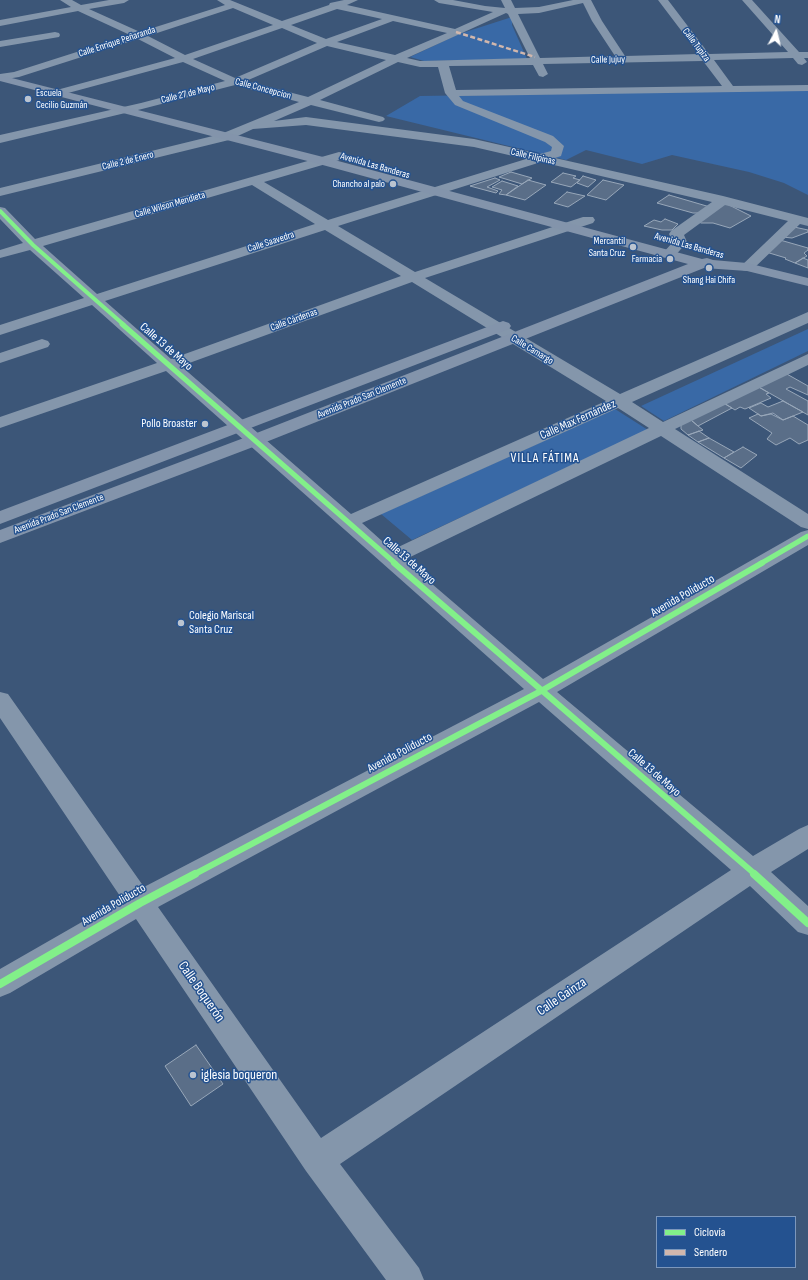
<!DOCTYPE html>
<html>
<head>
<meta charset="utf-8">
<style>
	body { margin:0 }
	#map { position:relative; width:808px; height:1280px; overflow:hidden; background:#3c5678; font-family:"Sofia Sans Condensed",sans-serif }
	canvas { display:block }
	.legend { position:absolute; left:656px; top:1216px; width:140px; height:52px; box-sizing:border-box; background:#245290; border:1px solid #7c97bc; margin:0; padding:5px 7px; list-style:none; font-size:12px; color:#fff }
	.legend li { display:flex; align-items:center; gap:8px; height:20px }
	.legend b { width:20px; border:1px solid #7c97bc }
	.north { position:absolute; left:756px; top:12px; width:40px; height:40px; -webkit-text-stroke:3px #245290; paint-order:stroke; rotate:7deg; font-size:11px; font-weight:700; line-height:16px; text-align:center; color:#fff }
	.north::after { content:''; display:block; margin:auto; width:14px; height:18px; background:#fff; clip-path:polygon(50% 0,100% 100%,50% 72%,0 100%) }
</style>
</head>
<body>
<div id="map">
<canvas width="808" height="1280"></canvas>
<ul class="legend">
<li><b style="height:5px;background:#82f089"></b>Ciclovía</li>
<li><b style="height:5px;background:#d1b7ad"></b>Sendero</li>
</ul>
<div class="north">N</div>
</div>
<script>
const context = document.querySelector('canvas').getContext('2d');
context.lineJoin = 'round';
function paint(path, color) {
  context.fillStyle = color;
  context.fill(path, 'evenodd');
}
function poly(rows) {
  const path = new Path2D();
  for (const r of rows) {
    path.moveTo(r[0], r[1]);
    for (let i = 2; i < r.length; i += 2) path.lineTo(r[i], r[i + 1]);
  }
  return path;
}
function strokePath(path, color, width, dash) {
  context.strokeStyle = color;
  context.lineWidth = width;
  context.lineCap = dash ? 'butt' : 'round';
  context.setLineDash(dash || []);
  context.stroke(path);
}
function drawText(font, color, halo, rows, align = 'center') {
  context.font = font + ' "Sofia Sans Condensed",sans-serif';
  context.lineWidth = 3;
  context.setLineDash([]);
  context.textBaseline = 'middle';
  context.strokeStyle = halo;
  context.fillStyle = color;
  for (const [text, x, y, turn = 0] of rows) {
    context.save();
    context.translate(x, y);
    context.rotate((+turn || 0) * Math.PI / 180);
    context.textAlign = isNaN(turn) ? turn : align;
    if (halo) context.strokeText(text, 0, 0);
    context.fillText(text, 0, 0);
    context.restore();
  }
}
paint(poly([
	[512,17,512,25,527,59,424,61,410,57,459,34],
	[808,90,808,195,784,183,749,172,672,155,642,164,586,150,566,160,386,116,420,96],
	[808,329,808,351,664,421,641,406],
	[615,409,648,430,412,540,381,514]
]), '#3969a6');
const building = poly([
	[511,172,532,178,522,184,499,177,511,172],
	[563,173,576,176,573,178,580,180,571,187,551,182,563,173],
	[583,176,596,180,588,187,577,183,583,176],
	[495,178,500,180,487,187,498,191,496,193,470,186,495,178],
	[528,180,546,185,525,200,506,195,528,180],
	[603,180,624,185,606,200,587,195,603,180],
	[502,181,518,186,506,195,499,194,502,190,492,187,502,181],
	[567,192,585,196,568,207,554,203,567,192],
	[669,195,710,207,706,213,693,213,657,203,669,195],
	[721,201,751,216,730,228,713,223,701,223,696,220,721,201],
	[665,219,678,224,672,230,662,230,644,226,654,220,661,222,665,219],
	[794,227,808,230,808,232,792,238,782,237,794,227],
	[780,240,808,248,808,250,804,253,807,256,795,263,785,259,786,258,766,252,780,240],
	[803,258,808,260,808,268,795,263,803,258],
	[785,373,808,386,808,395,790,387,786,389,808,401,808,415,757,386,785,373],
	[757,386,769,393,766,394,771,398,745,409,740,407,735,410,721,401,757,386],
	[783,401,803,412,783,420,773,413,761,416,749,408,761,403,768,407,783,401],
	[723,403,732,408,698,426,691,420,723,403],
	[758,414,761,416,771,414,783,420,793,416,808,425,808,440,799,444,790,438,776,445,767,439,772,433,749,418,758,414],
	[691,420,698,426,703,430,688,435,681,429,681,423,691,420],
	[699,431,709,438,698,442,688,435,699,431],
	[709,438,734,452,724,458,698,442,709,438],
	[743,447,757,455,741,468,724,458,743,447],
	[196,1045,223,1084,191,1106,165,1066,196,1045]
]);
paint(building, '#5a6e88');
strokePath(building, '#98a7b9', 1);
paint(poly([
	[60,0,72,0,81,5,109,0,129,0,124,3,89,9,140,32,225,5,217,0,230,0,282,21,329,5,330,3,344,0,358,0,347,5,455,29,493,12,439,3,434,0,453,0,485,6,505,8,501,0,511,0,515,8,539,7,573,0,591,0,602,21,625,56,699,54,658,0,668,0,709,54,788,52,742,0,752,0,799,52,808,52,808,58,804,58,807,62,802,65,798,64,793,58,714,60,733,86,808,85,808,91,459,96,463,101,553,136,564,146,561,156,555,158,723,196,808,218,808,226,800,224,752,270,747,271,742,270,740,267,788,221,725,205,684,235,687,242,674,257,669,258,664,257,662,254,673,242,669,234,671,231,712,202,541,162,338,226,415,272,583,217,593,217,595,220,593,223,425,278,620,394,808,312,808,323,632,402,663,422,808,354,808,365,675,429,808,514,808,529,801,527,661,436,404,560,543,679,801,532,808,530,808,545,557,692,753,856,799,829,808,825,808,849,771,872,808,906,808,935,798,932,750,886,340,1164,419,1268,424,1280,386,1280,306,1171,136,919,10,993,0,997,0,969,122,899,0,718,0,692,8,694,144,887,524,689,166,371,0,428,0,417,157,363,92,305,0,335,0,325,84,298,30,250,0,258,0,250,23,243,0,219,0,207,5,208,35,239,339,152,343,153,345,156,343,159,264,182,328,220,526,159,474,147,306,125,253,129,229,140,0,196,0,188,221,134,299,102,235,85,142,109,0,143,0,135,141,103,225,81,183,62,57,96,51,93,53,91,175,58,138,39,19,77,0,80,0,74,14,72,130,35,78,11,0,26,0,20,71,7,60,0],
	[583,3,592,21,615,56,540,58,518,14,539,13,583,3],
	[233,8,273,25,185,55,148,36,233,8],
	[337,9,382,19,326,39,291,25,337,9],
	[506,13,508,14,530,58,420,61,407,58,506,13],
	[393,21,447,33,395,55,337,42,393,21],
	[282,28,317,43,235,78,193,59,282,28],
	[327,46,386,60,308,97,246,81,327,46],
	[703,61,722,86,456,90,449,66,533,65,539,76,543,77,548,74,543,64,703,61],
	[398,62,420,67,438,67,445,93,455,105,545,142,552,147,551,151,540,154,474,139,306,117,274,121,311,105,379,122,383,121,385,119,383,117,320,100,398,62],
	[252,185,315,224,97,294,43,246,252,185],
	[325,230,401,276,171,359,105,301,325,230],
	[412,282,606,401,351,514,181,366,412,282],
	[618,408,649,428,392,550,362,523,618,408],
	[539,702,731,870,321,1138,158,907,539,702],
	[55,32,59,33,60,35,59,37,0,47,0,41,55,32],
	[42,339,48,341,50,344,48,347,0,363,0,353,42,339]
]), '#8496ab');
paint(poly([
	[0,75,327,158,702,259,707,258,713,260,747,263,808,278,808,286,747,271,704,268,261,444,0,543,0,530,249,436,688,264,319,164,0,81,0,75],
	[503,321,509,323,511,326,509,329,0,524,0,511,503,321]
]), '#8394ab');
strokePath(poly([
	[456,32,535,57]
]), '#d1b7ad', 2.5, [5, 2.5]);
strokePath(poly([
	[0,211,33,245,124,325]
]), '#82f089', 4);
strokePath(poly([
	[122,324,396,564],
	[760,564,808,536]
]), '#82f089', 5);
strokePath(poly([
	[394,563,756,875],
	[193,875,541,691,762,563]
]), '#82f089', 6);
strokePath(poly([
	[754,874,808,923],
	[0,984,140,903,195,874]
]), '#82f089', 8);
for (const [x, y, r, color] of [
	[28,99,4,"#bbc4d0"],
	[393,184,4,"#bbc4d0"],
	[633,247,4,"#bbc4d0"],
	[670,259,4,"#bbc4d0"],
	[709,268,4,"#bbc4d0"],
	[205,424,4,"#bbc4d0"],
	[181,623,4,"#bbc4d0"],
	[193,1075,4,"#bbc4d0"]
]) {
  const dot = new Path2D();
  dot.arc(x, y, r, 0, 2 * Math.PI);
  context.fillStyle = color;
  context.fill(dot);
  strokePath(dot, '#245290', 1.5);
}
drawText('10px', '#fff', '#245290', [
	["Calle Enrique Peñaranda",117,42,-18],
	["Calle Tupiza",696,45,53],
	["Calle Jujuy",608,60,-1],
	["Calle Concepcion",263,89,15],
	["Calle 27 de Mayo",188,94,-14],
	["Calle Filipinas",533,157,13],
	["Calle 2 de Enero",128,161,-14],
	["Avenida Las Banderas",375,166,16],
	["Calle Wilson Mendieta",170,205,-16],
	["Calle Saavedra",271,242,-18],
	["Avenida Las Banderas",689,246,16],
	["Calle Cárdenas",294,320,-20],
	["Calle Camargo",532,350,31],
	["Avenida Prado San Clemente",362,398,-22],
	["Avenida Prado San Clemente",59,514,-21]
]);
drawText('10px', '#fff', '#245290', [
	["Escuela",36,93,"left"],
	["Cecilio Guzmán",36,105,"left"],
	["Chancho al palo",385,184],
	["Mercantil",625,241],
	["Santa Cruz",625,253],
	["Farmacia",662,259],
	["Shang Hai Chifa",709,280,"center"]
], 'right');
drawText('12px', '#fff', '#245290', [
	["Calle 13 de Mayo",166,347,41],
	["Calle Max Fernández",578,420,-24],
	["Calle 13 de Mayo",409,561,41],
	["Avenida Poliducto",683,596,-30],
	["Avenida Poliducto",400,753,-28],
	["Calle 13 de Mayo",654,773,41],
	["Avenida Poliducto",114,905,-30]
]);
drawText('12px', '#fff', '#245290', [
	["Pollo Broaster",197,424],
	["Colegio Mariscal",189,616,"left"],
	["Santa Cruz",189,630,"left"]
], 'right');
context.letterSpacing = '1px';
drawText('13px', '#fff', '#245290', [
	["VILLA FÁTIMA",545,459]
]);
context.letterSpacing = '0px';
drawText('14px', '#fff', '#245290', [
	["Calle Boquerón",201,992,55],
	["Calle Gainza",562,997,-34]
]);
drawText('14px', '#fff', '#245290', [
	["iglesia boqueron",201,1075]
], 'left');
</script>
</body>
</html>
